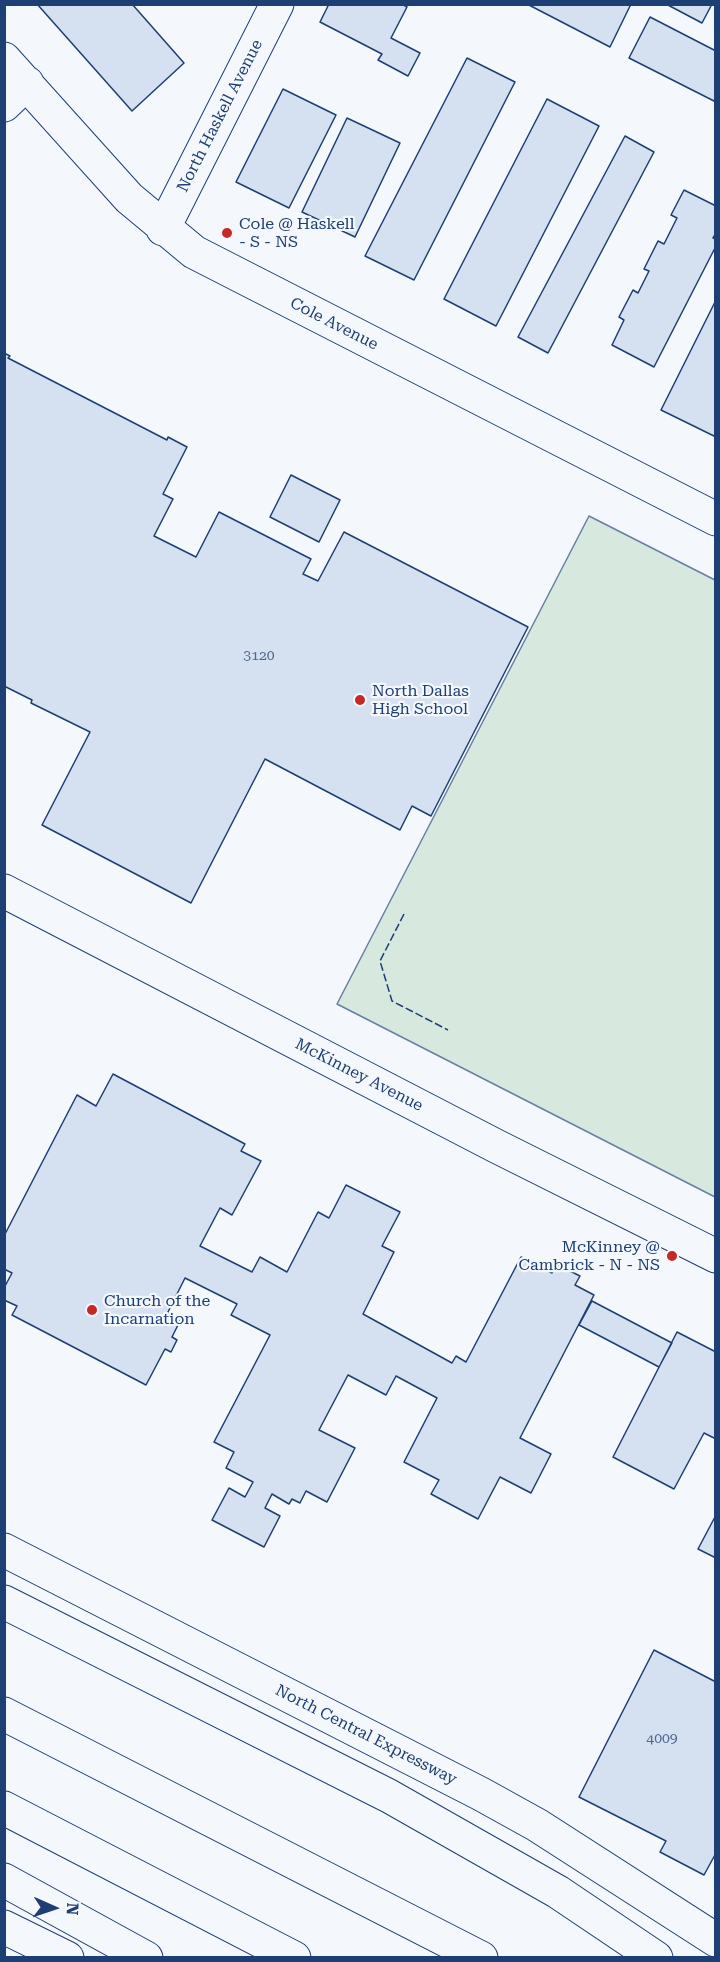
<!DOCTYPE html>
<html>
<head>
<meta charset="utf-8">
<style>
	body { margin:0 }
	#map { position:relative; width:720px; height:1962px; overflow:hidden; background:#f4f7fb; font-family:"Roboto Serif",serif }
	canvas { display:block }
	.frame { position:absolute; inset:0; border:6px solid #1d3f73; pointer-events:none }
	.north { position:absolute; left:24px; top:1878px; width:60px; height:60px; -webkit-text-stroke:4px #f4f7fb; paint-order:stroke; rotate:93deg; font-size:16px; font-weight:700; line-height:24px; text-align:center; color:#1d3f73 }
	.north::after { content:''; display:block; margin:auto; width:21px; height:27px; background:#1d3f73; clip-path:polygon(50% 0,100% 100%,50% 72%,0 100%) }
</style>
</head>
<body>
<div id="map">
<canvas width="720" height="1962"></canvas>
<div class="frame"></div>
<div class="north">N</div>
</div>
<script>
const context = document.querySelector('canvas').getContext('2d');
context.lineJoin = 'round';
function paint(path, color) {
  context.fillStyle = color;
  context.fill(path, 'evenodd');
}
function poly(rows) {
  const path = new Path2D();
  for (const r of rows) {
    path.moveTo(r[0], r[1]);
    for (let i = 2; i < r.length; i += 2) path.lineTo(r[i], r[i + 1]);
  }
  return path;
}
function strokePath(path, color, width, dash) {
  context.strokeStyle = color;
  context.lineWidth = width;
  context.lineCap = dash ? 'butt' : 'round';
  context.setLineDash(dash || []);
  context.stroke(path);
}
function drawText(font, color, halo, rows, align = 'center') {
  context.font = font + ' "Roboto Serif",serif';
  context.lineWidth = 4.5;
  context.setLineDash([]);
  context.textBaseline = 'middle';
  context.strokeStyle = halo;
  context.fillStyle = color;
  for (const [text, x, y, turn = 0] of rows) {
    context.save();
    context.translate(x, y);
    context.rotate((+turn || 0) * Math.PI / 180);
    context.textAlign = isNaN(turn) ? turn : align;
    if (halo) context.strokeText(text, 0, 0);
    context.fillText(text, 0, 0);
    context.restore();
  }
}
const green = poly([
	[589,516,715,580,715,1197,337,1004,589,516]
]);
paint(green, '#d7e8df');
strokePath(green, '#687fa3', 1.5);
const building = poly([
	[37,4,132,4,184,63,132,111,37,4],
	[329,4,402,4,407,7,391,38,420,53,408,76,378,60,382,54,320,22,329,4],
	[527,4,631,4,610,47,527,4],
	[666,4,712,4,702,23,666,4],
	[650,17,716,51,716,102,629,58,650,17],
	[467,58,515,82,414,280,365,256,467,58],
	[283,89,336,115,289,208,236,182,283,89],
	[547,99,599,126,496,326,444,299,547,99],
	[347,118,400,143,355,237,302,212,347,118],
	[625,136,654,152,548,353,518,337,625,136],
	[684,190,716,206,716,233,713,238,716,239,716,246,654,367,612,345,624,320,619,317,633,290,638,293,649,271,644,269,658,241,664,244,677,218,671,215,684,190],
	[716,300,716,437,661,410,716,300],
	[4,353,10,356,8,358,167,440,168,437,187,447,163,494,173,499,154,536,196,557,219,512,311,559,303,574,318,581,344,532,528,627,431,816,412,806,400,830,265,759,191,903,42,825,90,732,31,703,32,700,4,686,4,353],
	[291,475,340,500,319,542,270,517,291,475],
	[113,1074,245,1144,241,1151,261,1161,232,1215,220,1208,200,1246,252,1272,260,1257,287,1272,318,1212,329,1218,346,1185,400,1212,382,1246,394,1252,363,1314,452,1363,456,1356,466,1362,521,1257,552,1273,556,1264,580,1276,575,1285,594,1295,520,1438,551,1454,531,1493,500,1477,478,1519,431,1494,439,1480,404,1462,437,1398,396,1376,386,1395,348,1375,319,1430,355,1448,327,1502,306,1491,300,1503,292,1499,289,1504,272,1494,265,1508,280,1516,264,1547,212,1520,229,1488,245,1497,253,1482,226,1468,234,1452,214,1442,270,1335,231,1315,237,1304,185,1278,167,1314,180,1321,172,1337,177,1340,171,1352,165,1349,146,1385,12,1315,17,1306,4,1300,4,1288,12,1273,4,1269,4,1236,77,1095,96,1106,113,1074],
	[592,1301,672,1343,659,1367,579,1325,592,1301],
	[677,1332,716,1352,716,1439,704,1433,674,1489,613,1457,677,1332],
	[716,1515,716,1558,698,1549,716,1515],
	[654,1650,716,1682,716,1853,704,1875,660,1852,666,1841,579,1797,654,1650]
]);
paint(building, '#d5e0f0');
strokePath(building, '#1d3f73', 1.5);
const minor = poly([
	[4,59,129,198,194,252,716,519],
	[4,105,27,83],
	[163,229,277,4],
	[4,891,496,1146,716,1256]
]);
const major = poly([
	[4,1550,481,1794,537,1825,716,1940],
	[4,1927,67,1958]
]);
const highway = poly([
	[4,1602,389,1796,558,1892,656,1958],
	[4,1714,481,1958],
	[4,1808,294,1958],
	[4,1880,146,1958]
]);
strokePath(minor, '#1d3f73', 35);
strokePath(major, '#1d3f73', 35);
strokePath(highway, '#1d3f73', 35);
strokePath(minor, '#f4f7fb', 33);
strokePath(major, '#f4f7fb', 33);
strokePath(highway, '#f4f7fb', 33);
strokePath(poly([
	[404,914,380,961,392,1001,448,1030]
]), '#1d3f73', 1.5, [8, 3]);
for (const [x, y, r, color] of [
	[227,233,6,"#c62828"],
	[360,700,6,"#c62828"],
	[672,1256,6,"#c62828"],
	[92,1310,6,"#c62828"]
]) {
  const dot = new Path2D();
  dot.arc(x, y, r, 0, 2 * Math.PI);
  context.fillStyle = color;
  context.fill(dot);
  strokePath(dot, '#f4f7fb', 2);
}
drawText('14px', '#4b6792', null, [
	["3120",259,656],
	["4009",662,1739]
]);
drawText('16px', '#1d3f73', '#f4f7fb', [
	["North Haskell Avenue",220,116,-63],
	["Cole Avenue",334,324,27],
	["McKinney Avenue",359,1075,27],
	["North Central Expressway",366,1735,27]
]);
drawText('16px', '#1d3f73', '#f4f7fb', [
	["Cole @ Haskell",239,224],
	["- S - NS",239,242],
	["North Dallas",372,691],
	["High School",372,709],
	["McKinney @",660,1247,"right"],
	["Cambrick - N - NS",660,1265,"right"],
	["Church of the",104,1301],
	["Incarnation",104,1319]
], 'left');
</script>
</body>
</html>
